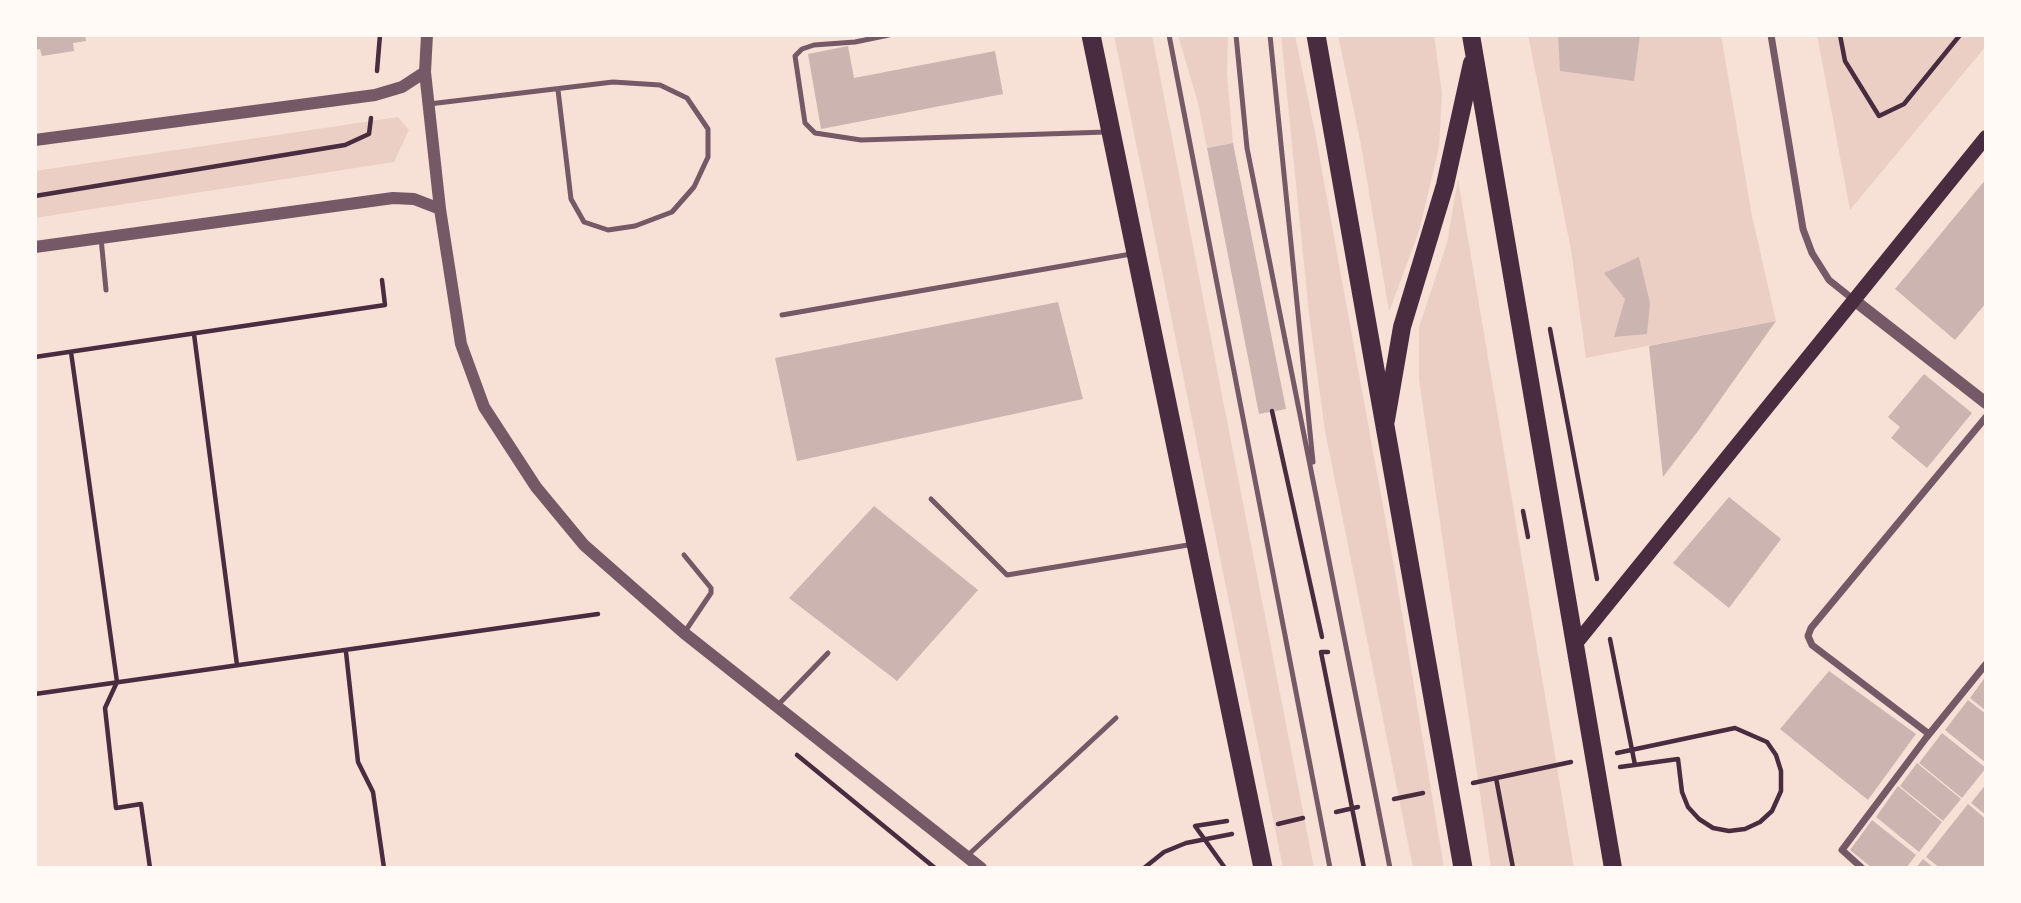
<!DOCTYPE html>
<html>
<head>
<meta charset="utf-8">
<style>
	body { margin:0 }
	#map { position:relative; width:2021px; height:903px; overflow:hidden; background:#f7e1d7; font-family:Poppins,sans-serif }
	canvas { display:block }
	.frame { position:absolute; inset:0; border:37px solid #fffaf5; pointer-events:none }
</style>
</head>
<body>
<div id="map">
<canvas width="2021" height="903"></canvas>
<div class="frame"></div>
</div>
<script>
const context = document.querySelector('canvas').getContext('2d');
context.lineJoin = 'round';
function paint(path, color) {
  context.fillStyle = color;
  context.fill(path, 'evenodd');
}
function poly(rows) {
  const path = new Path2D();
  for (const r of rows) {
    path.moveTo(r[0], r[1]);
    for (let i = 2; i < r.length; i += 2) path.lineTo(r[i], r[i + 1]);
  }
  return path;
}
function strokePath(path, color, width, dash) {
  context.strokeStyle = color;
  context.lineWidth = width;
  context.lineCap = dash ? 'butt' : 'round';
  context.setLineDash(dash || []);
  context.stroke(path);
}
paint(poly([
	[1114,35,1152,35,1314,868,1283,868],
	[1178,35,1228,35,1227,74,1233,143,1207,148,1198,103],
	[1281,35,1295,35,1315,132,1397,583,1444,868,1413,868,1325,431,1309,314],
	[1338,35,1434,35,1442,93,1439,148,1419,231,1389,312,1361,145],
	[1528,35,1721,35,1752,216,1776,321,1586,358,1571,250],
	[1817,35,1986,35,1986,46,1850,210],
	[398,117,409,130,394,162,35,218,35,171],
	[1458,179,1574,868,1491,868,1419,380,1419,327,1447,243]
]), '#ebcfc5');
paint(poly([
	[35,35,85,35,86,41,73,43,74,51,42,56,40,49,35,50],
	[1558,35,1640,35,1634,81,1560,71],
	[848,46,854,78,995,51,1003,94,821,129,808,54],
	[1233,143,1286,409,1259,414,1207,148],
	[1986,179,1986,303,1955,340,1895,289],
	[1639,257,1650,303,1647,334,1614,337,1625,299,1604,273],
	[1058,302,1083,399,797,461,775,358],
	[1776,321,1698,431,1663,477,1649,346],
	[1924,374,1972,413,1927,468,1891,438,1900,427,1888,417],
	[1729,497,1781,539,1729,608,1673,563],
	[874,506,978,590,897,681,789,598],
	[1829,671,1916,734,1868,800,1780,729],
	[1986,676,1986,711,1970,698],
	[1968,700,1986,714,1986,763,1945,730],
	[1942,733,1986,768,1962,798,1919,763],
	[1917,763,1961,799,1943,821,1900,786],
	[1986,784,1986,815,1971,803],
	[1898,786,1942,822,1919,852,1876,817],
	[1968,804,1986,819,1986,868,1940,868,1926,857],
	[1872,820,1916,855,1906,868,1872,868,1850,850],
	[1923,859,1934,868,1916,868]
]), '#ccb4b1');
strokePath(poly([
	[1840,35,1845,61,1879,116,1904,104,1960,35],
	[377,71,380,35],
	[35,196,345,145,369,134,371,118],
	[1550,329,1597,579],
	[194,334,237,665],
	[71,352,117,682,105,708,116,808,141,804,150,868],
	[35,357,385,305,382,280],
	[1272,411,1322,637],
	[1523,511,1528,537],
	[1610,639,1635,765],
	[346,652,358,762,373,792,384,868],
	[1328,652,1321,652,1364,868],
	[35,694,598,614],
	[1617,753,1735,728,1767,742,1776,755,1781,771,1781,791,1772,811,1760,822,1745,829,1729,831,1713,828,1699,819,1688,807,1682,792,1678,759,1620,767],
	[797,755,935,868],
	[1496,778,1513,868],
	[1473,783,1571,762],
	[1394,799,1423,793],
	[1336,812,1358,807],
	[1278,824,1303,818],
	[1144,868,1164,852,1186,843,1232,834],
	[1225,868,1195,826,1227,821]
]), '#4a2c40', 4.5);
strokePath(poly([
	[889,35,855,42,814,45,802,49,795,56,805,123,815,133,861,140,1107,132],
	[1169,35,1330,868],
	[1236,35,1247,148,1390,868],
	[1270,35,1313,462],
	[429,104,613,82,660,85,687,98,708,129,708,157,694,187,672,212,635,226,608,230,584,222,571,199,558,90],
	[101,238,106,290],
	[782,315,1131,254],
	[931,499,1007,575,1194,544],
	[684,555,711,588,711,593,684,633],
	[776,707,828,653],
	[967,856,1116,718]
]), '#755966', 5);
strokePath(poly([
	[1771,35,1803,229,1812,253,1829,280,1854,300],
	[1929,734,1812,645,1808,636,1811,628,1986,417],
	[1862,868,1842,850,1926,738,1986,664]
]), '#755966', 7);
strokePath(poly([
	[427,35,425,72,440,209,461,344,484,407,536,487,584,545,684,633,981,868],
	[35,140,375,95,402,87,425,72],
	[35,247,393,198,414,199,440,209],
	[1854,300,1986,403]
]), '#755966', 12);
strokePath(poly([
	[1574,646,1986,137]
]), '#4a2c40', 14);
strokePath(poly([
	[1471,35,1613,868],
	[1386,420,1402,327,1445,185,1472,63]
]), '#4a2c40', 18);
strokePath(poly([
	[1091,35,1263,868],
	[1316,35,1463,868]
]), '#4a2c40', 19);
</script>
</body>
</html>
